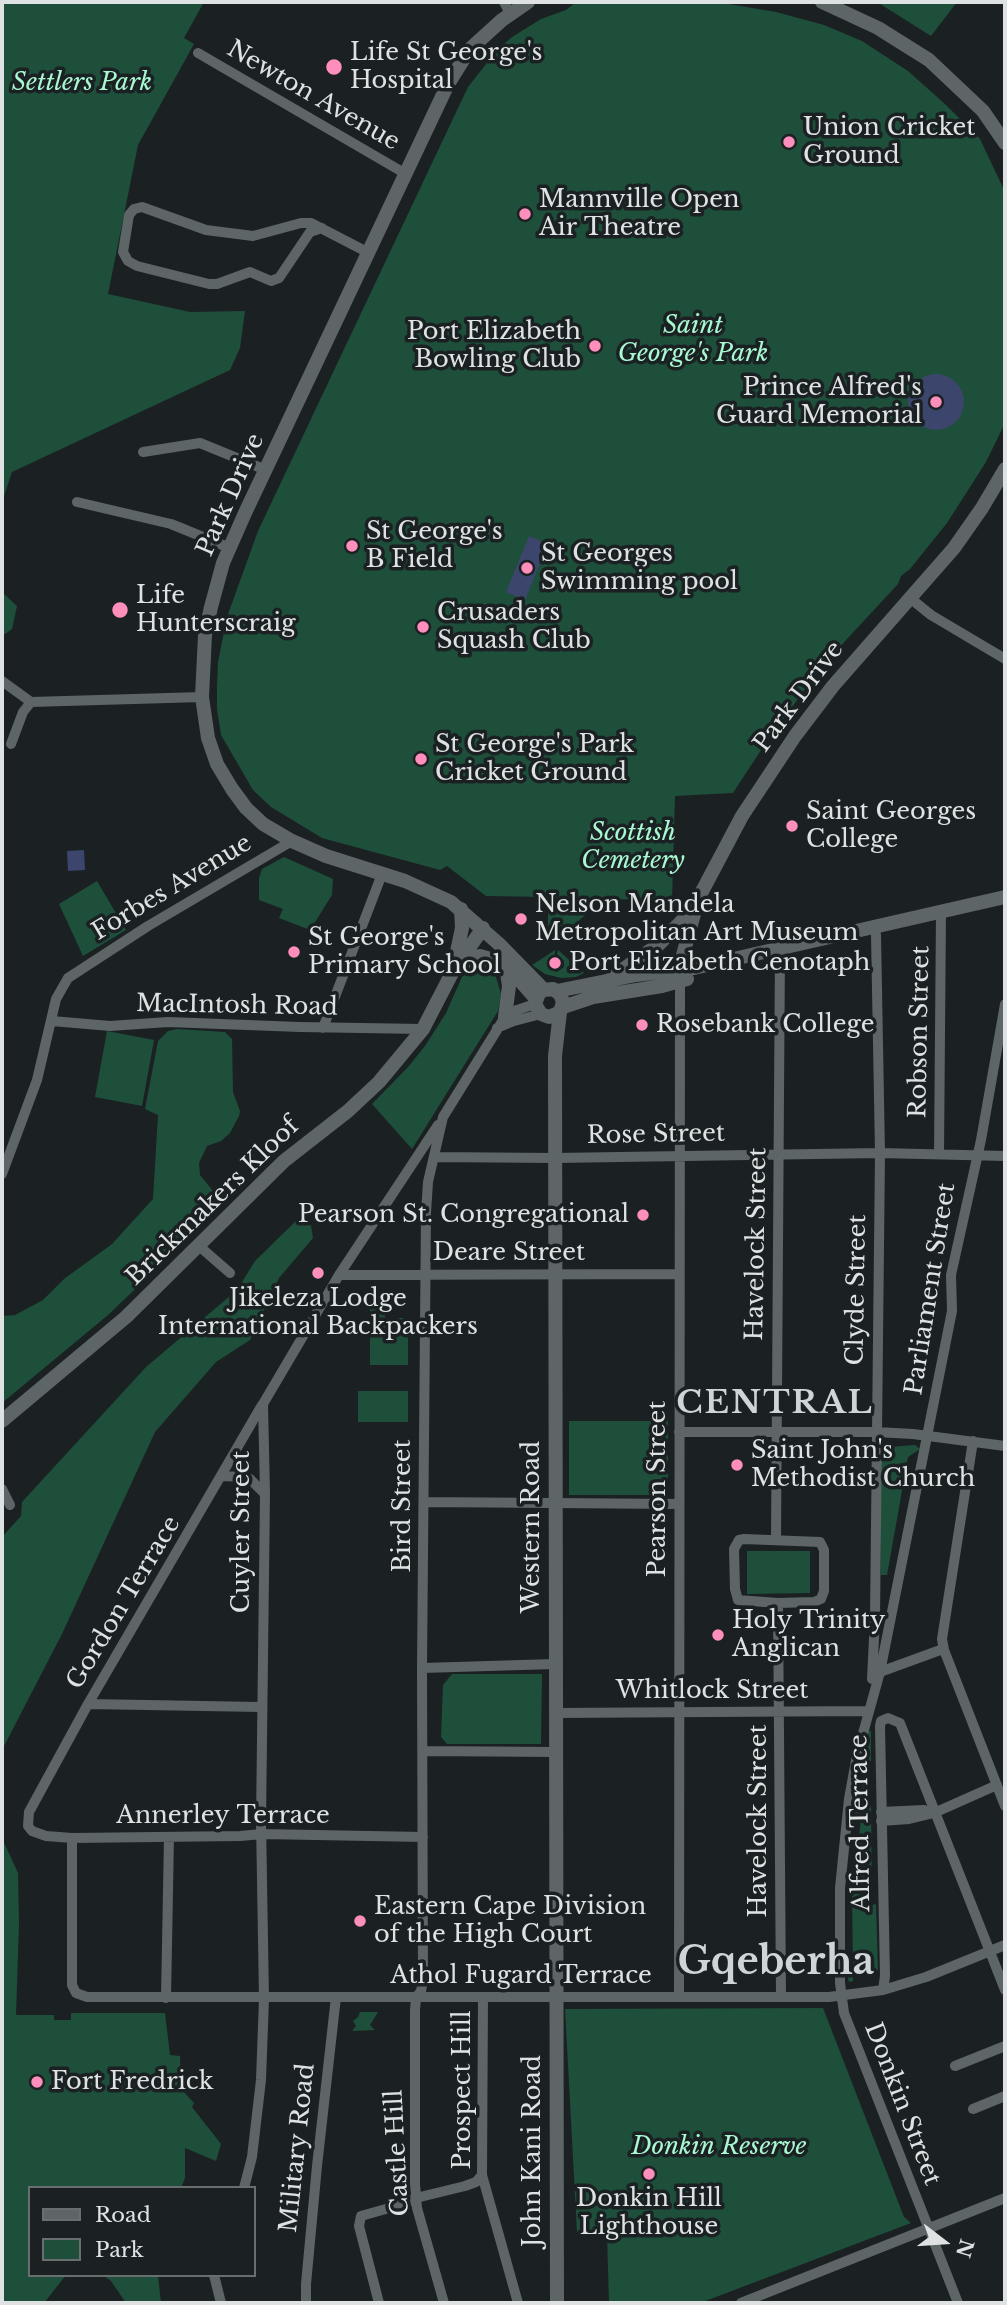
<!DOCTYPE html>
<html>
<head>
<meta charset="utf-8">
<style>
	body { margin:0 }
	#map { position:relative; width:1007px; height:2305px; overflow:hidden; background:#1b2123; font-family:"Libre Baskerville",serif }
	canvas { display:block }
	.frame { position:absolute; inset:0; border:4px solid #dee2e3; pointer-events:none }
	.legend { position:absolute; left:28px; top:2186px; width:228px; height:91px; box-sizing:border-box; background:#1b2123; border:2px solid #696e70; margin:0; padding:9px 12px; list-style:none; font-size:21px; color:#dee2e3 }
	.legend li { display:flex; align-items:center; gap:14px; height:35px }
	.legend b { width:35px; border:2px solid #696e70 }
	.north { position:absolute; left:909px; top:2207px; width:70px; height:70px; -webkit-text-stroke:5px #1b2123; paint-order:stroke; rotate:107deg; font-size:19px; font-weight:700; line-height:28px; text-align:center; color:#dee2e3 }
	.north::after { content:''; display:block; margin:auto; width:24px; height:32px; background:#dee2e3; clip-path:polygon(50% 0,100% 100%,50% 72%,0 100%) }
</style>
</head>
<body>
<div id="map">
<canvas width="1007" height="2305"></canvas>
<div class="frame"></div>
<ul class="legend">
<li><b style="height:9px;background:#5d6567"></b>Road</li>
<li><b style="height:19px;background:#1e4f3a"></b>Park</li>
</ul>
<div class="north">N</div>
</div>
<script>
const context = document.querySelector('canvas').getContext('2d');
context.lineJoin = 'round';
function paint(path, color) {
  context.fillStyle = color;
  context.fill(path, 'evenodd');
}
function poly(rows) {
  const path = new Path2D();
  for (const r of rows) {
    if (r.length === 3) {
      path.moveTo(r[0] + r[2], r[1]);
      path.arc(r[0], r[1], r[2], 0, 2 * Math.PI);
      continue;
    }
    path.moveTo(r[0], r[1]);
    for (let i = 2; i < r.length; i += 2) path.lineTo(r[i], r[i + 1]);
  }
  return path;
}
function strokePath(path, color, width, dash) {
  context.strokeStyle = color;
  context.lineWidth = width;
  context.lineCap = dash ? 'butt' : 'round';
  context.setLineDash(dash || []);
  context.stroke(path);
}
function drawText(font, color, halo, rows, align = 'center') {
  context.font = font + ' "Libre Baskerville",serif';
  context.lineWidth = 7;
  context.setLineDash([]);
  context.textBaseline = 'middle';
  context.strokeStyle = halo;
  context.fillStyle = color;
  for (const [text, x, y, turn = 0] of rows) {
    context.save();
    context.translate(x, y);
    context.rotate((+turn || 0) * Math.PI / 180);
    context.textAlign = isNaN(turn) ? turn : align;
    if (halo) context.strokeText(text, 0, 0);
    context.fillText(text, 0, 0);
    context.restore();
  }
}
paint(poly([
	[2,2,204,2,184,38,194,44,138,145,108,294,190,312,245,311,240,348,230,370,12,472,2,502],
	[576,2,717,2,776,12,824,25,862,41,908,71,945,104,980,139,1005,192,1005,423,986,462,947,523,910,569,901,576,898,584,822,666,765,744,733,793,675,796,672,900,593,899,590,911,569,929,548,929,548,897,486,896,447,866,440,870,322,838,271,807,253,790,221,735,217,709,217,686,218,662,227,617,258,531,468,87,498,49,512,37,541,19,566,10],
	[877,2,957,2,931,36],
	[2,592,17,606,12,629,2,636],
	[284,857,333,879,332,895,310,930,279,918,283,909,259,900,259,878,262,869],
	[97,881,126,930,83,956,59,904],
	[555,950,555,954,547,960,547,966,550,970,557,972,564,967,564,961,557,954,558,950,584,973,576,977,561,978,545,974,532,965],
	[474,963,485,963,496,977,501,994,498,1011,412,1149,372,1104,409,1066,425,1046,446,1013,466,968],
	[177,1029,225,1032,232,1039,233,1092,240,1111,239,1116,230,1133,221,1141,207,1146,199,1163,200,1175,217,1196,216,1212,108,1315,2,1403,2,1316,15,1315,43,1300,64,1279,112,1244,153,1199,158,1115,145,1109,158,1041,168,1031],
	[107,1031,154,1040,142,1106,95,1097],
	[300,1217,311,1226,313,1238,279,1278,250,1340,216,1362,155,1432,62,1634,2,1750,2,1537,21,1516,22,1502,146,1367,237,1290,255,1261],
	[370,1305,385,1305,385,1318,408,1318,408,1365,370,1365],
	[358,1391,408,1391,408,1422,358,1422],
	[569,1421,668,1421,668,1495,569,1495],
	[915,1445,920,1449,908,1457,887,1575,881,1575,881,1455,889,1447],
	[747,1551,810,1551,810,1593,747,1594],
	[452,1674,542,1674,541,1744,447,1744,441,1737,443,1685],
	[867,1730,871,1731,871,1761,867,1761,863,1803,871,1805,872,1905,876,1904,878,1970,853,1973,853,1981,849,1982,846,1972,853,1966,852,1895,861,1820,853,1818,854,1804,862,1803,865,1760,861,1759],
	[2,1838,18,1873,19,1924,16,2015,54,2015,54,2020,71,2020,71,2013,165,2013,170,2055,180,2056,181,2089,194,2103,192,2107,221,2144,216,2161,185,2148,185,2178,181,2188,30,2188,30,2275,66,2275,44,2303,2,2303],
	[823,2008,904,2217,911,2223,700,2303,609,2303,607,2233,577,2232,565,2009],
	[360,2012,378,2012,370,2025,375,2030,352,2031,356,2026,353,2021,358,2017],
	[103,2275,158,2275,161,2303,126,2303,111,2281]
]), '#1e4f3a');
paint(poly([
	[936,402,28],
	[529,536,548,544,525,600,506,592],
	[84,850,85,870,68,871,67,851]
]), '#3c456b');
strokePath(poly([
	[504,2,510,13],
	[198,53,406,174],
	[322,228,310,232,279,278,271,281,250,272,217,284,209,284,137,266,128,261,123,252,129,215,134,209,142,207,206,230,253,236,301,223,311,223,369,253],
	[143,452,200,443,266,470],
	[77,502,171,524,230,548],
	[910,598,931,615,1005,659],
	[2,681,31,702],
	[11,744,23,712,31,702,202,697],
	[52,1021,110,1026,168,1022,300,1027,423,1029],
	[323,1028,382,874],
	[497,1028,514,1021,541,1014],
	[939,1154,941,912],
	[434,1157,555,1158,880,1153,1005,1156],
	[2,1174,37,1080,56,999,68,978,148,926,292,841],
	[199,1246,230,1273],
	[339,1275,679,1274],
	[262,1405,88,1704,29,1812,28,1826,32,1831,46,1836,72,1838,240,1836,262,1834,423,1837],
	[679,1432,876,1432,913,1434,1005,1446],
	[973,1441,942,1639,944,1650,1005,1806],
	[223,1476,244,1477,250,1479,265,1494],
	[2,1489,10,1505],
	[424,1502,679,1504],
	[744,1539,820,1542,824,1550,824,1591,821,1599,814,1602,778,1603,738,1600,735,1589,734,1549,739,1540,744,1539],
	[776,1540,780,948],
	[778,1603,781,1996],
	[422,1668,555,1664],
	[880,1672,943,1649],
	[872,1679,875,1618,880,1153,876,935,874,926],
	[88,1704,261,1707],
	[555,1713,868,1711],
	[424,1751,555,1752],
	[881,1812,924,1810],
	[881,1821,909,1819,934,1813,997,1785],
	[72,1838,72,1985,76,1993,87,1997,829,1997,883,1990,926,1977,1005,1945],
	[883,1990,885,1976,880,1726,881,1721,888,1718,900,1723,1005,1990],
	[679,1996,680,981],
	[483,1997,482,2175,518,2303],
	[166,1998,169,1837],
	[955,2066,1005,2046],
	[973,2109,1005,2096],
	[244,2188,252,2157,261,2080,264,1999,261,1821,265,1494,263,1404,339,1275,438,1125],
	[214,2275,221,2303],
	[306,2303,306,2284,317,2166,336,1997],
	[379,2303,359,2226,361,2216,407,2203,416,2198,465,2186,476,2182,482,2175],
	[444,2303,417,2208,415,2184,415,2010,416,1998,421,1991,423,1981,422,1668,426,1213,428,1182,443,1117,505,1017,511,1012,535,1004],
	[741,2303,1005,2198],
	[958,2303,844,2013,840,1983,840,1888,849,1799,857,1755,880,1672,952,1311,951,1275,981,1140,1005,1004]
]), '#5d6567', 10);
strokePath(poly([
	[528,2,502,20,470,49,448,84,245,513,223,563,211,607,205,635,202,697,208,738,217,764,232,789,246,808,263,824,292,841,326,856,405,881,451,902,499,944,544,990],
	[822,2,878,28,929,60,983,111,1005,143],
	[501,959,536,999],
	[454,966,462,928,461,909],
	[460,967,467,960,480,956,504,963],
	[612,977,658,945,681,922,691,908],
	[680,981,679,970,698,899,742,816,795,736,833,686,954,548,982,508,1005,469],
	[557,991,636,975,694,968,1005,897],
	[563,1007,593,997,662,986,687,979],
	[505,1017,509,986,506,966],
	[2,1421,126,1317,284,1161,348,1111,379,1082,423,1029,453,971,483,928],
	[557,2303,555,1056,560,1012,563,1002,560,994,553,989,544,990,539,993,535,1004,541,1014,549,1017,560,1012]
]), '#5d6567', 14);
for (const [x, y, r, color] of [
	[334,67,9,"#fe8ebc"],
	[789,142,7,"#fe8ebc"],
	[525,214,7,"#fe8ebc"],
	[595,346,7,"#fe8ebc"],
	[936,402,7,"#fe8ebc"],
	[352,546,7,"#fe8ebc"],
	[527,568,7,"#fe8ebc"],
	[120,610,9,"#fe8ebc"],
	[423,627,7,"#fe8ebc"],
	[421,759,7,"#fe8ebc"],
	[792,826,7,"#fe8ebc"],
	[521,919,7,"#fe8ebc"],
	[294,952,7,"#fe8ebc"],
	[555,963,7,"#fe8ebc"],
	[642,1025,7,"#fe8ebc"],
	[643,1215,7,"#fe8ebc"],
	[318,1273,7,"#fe8ebc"],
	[737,1465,7,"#fe8ebc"],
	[718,1635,7,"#fe8ebc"],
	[360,1921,7,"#fe8ebc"],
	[37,2082,7,"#fe8ebc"],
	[649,2174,7,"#fe8ebc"]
]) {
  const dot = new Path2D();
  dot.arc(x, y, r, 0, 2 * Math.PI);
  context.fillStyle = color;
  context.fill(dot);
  strokePath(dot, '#1b2123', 2.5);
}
drawText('24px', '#dee2e3', '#1b2123', [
	["Life St George's",350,53],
	["Hospital",350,81],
	["Union Cricket",803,128],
	["Ground",803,156],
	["Mannville Open",539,200],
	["Air Theatre",539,228],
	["Port Elizabeth",581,332,"right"],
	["Bowling Club",581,360,"right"],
	["Prince Alfred's",922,388,"right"],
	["Guard Memorial",922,416,"right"],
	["St George's",366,532],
	["B Field",366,560],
	["St Georges",541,554],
	["Swimming pool",541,582],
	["Life",136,596],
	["Hunterscraig",136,624],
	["Crusaders",437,613],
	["Squash Club",437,641],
	["St George's Park",435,745],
	["Cricket Ground",435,773],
	["Saint Georges",806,812],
	["College",806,840],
	["Nelson Mandela",535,905],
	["Metropolitan Art Museum",535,933],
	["St George's",308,938],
	["Primary School",308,966],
	["Port Elizabeth Cenotaph",569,963],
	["Rosebank College",656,1025],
	["Pearson St. Congregational",629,1215,"right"],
	["Jikeleza Lodge",318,1299,"center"],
	["International Backpackers",318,1327,"center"],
	["Saint John's",751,1451],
	["Methodist Church",751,1479],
	["Holy Trinity",732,1621],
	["Anglican",732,1649],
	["Eastern Cape Division",374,1907],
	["of the High Court",374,1935],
	["Fort Fredrick",51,2082],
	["Donkin Hill",649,2199,"center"],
	["Lighthouse",649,2227,"center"]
], 'left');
drawText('italic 24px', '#a8f8d1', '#1b2123', [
	["Settlers Park",82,83],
	["Saint",693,326],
	["George's Park",693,354],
	["Scottish",633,833],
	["Cemetery",633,861],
	["Donkin Reserve",719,2147]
]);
drawText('24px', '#dee2e3', '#1b2123', [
	["Newton Avenue",313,96,30],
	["Park Drive",231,495,-66],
	["Park Drive",799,697,-53],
	["Forbes Avenue",172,888,-31],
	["MacIntosh Road",237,1006,1],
	["Robson Street",920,1032,-89],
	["Rose Street",656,1135,-1],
	["Brickmakers Kloof",213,1202,-44],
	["Havelock Street",757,1244,-89],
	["Deare Street",509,1253],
	["Parliament Street",931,1289,-81],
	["Clyde Street",857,1290,-89],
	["Pearson Street",658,1489,-90],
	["Bird Street",403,1506,-90],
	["Western Road",532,1527,-90],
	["Cuyler Street",242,1532,-90],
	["Gordon Terrace",124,1603,-59],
	["Whitlock Street",712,1691],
	["Annerley Terrace",223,1816],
	["Havelock Street",759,1821,-90],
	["Alfred Terrace",861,1823,-91],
	["Athol Fugard Terrace",521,1976],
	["Prospect Hill",463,2090,-90],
	["Donkin Street",902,2104,69],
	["Military Road",298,2148,-84],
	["John Kani Road",533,2151,-90],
	["Castle Hill",398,2153,-93]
]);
context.letterSpacing = '2px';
drawText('bold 32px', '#cdd5d8', '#1b2123', [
	["CENTRAL",775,1404]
]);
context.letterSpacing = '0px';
drawText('bold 38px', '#cdd5d8', '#1b2123', [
	["Gqeberha",776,1963]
]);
</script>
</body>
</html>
